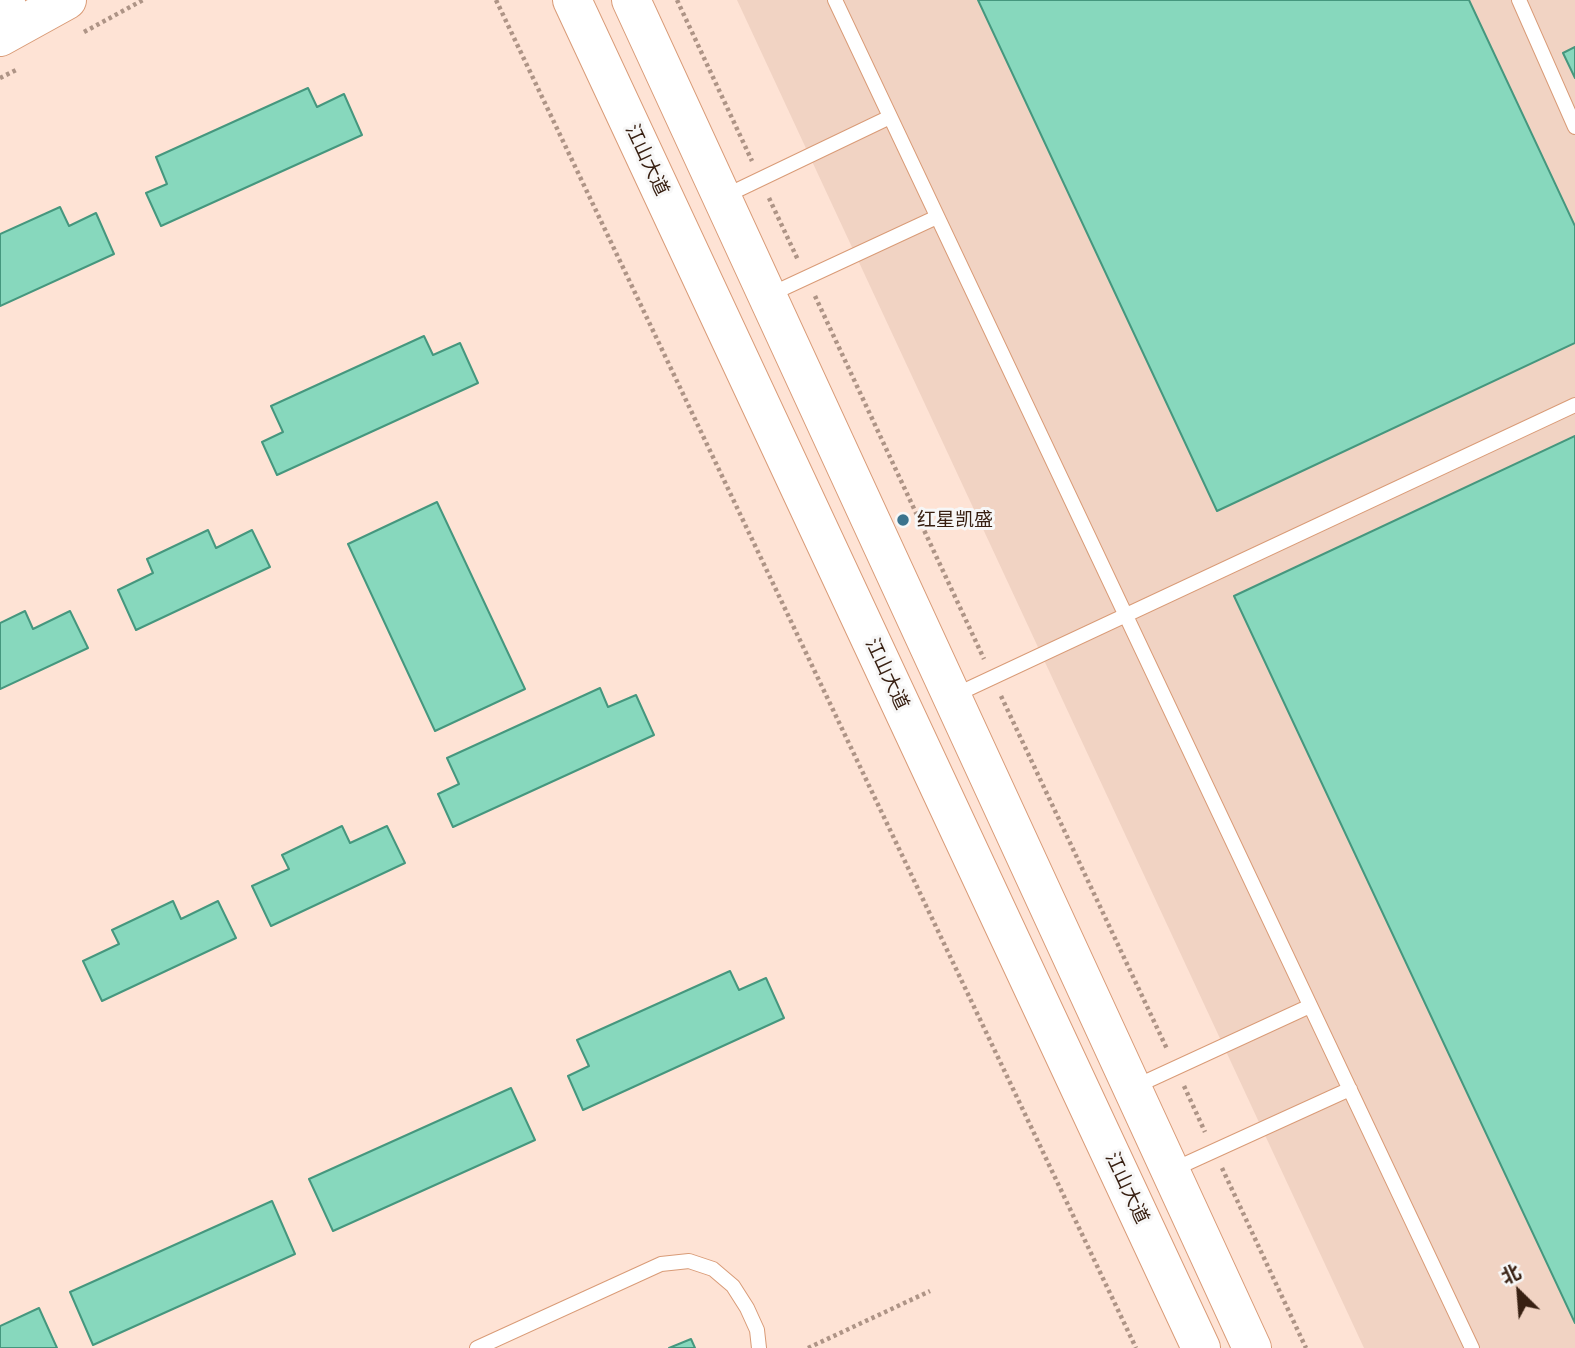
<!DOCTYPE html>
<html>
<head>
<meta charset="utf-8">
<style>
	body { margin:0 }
	#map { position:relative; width:1575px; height:1348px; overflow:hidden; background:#fee3d5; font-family:"Playfair Display","Noto Sans SC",serif }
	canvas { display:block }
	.north { position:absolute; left:1484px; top:1257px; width:70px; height:70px; -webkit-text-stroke:5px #f7f7f7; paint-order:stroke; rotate:335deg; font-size:19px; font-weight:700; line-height:28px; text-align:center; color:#382012 }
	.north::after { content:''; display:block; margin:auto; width:24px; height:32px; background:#382012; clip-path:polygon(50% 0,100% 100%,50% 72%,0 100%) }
</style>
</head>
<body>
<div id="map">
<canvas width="1575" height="1348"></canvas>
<div class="north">北</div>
</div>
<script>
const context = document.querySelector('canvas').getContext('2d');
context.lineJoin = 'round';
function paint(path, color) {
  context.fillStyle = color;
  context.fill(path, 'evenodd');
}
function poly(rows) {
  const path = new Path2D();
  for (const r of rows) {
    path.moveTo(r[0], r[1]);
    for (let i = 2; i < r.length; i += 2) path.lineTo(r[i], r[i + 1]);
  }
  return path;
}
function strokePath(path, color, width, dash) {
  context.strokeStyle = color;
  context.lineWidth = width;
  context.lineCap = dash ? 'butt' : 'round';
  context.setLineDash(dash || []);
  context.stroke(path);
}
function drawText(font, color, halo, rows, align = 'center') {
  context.font = font + ' "Playfair Display","Noto Sans SC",serif';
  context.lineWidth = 6;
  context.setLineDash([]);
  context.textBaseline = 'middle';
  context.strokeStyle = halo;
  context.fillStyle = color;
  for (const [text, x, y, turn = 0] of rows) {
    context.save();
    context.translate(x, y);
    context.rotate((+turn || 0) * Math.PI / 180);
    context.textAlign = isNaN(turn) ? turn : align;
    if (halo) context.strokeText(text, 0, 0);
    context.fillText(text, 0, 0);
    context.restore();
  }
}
paint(poly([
	[737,0,1575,0,1575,1348,1364,1348]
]), '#f1d3c3');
const building = poly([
	[978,0,1469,0,1575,226,1575,343,1217,511,978,0],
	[1575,47,1575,78,1563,53,1575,47],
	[308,88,317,107,344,94,362,135,161,226,146,193,167,184,156,157,308,88],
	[60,207,69,226,96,213,114,254,0,306,0,234,60,207],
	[424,336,433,355,460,343,478,383,277,475,262,442,283,432,271,406,424,336],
	[1575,436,1575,1323,1234,596,1575,436],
	[437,502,525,689,435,731,348,544,437,502],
	[208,530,216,548,252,530,270,567,136,630,118,590,153,573,147,559,208,530],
	[25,611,33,629,70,611,88,648,0,689,0,623,25,611],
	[600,688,608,707,636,695,654,735,453,827,438,794,459,784,447,758,600,688],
	[342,826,350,843,387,826,405,863,271,926,252,886,289,869,282,855,342,826],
	[173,901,181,919,218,901,236,938,102,1001,83,961,119,944,112,930,173,901],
	[730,971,739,990,766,978,784,1018,583,1110,568,1076,589,1066,577,1040,730,971],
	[511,1088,535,1140,333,1231,309,1179,511,1088],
	[272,1201,295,1254,93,1345,70,1292,272,1201],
	[39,1308,57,1348,0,1348,0,1326,39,1308],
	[691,1339,695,1348,669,1348,691,1339]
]);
paint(building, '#87d8bd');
strokePath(building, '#45977e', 2);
const lane = poly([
	[835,0,1472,1348],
	[1519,0,1575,127],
	[723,197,890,117],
	[769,295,937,217],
	[953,696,1575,405],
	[1132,1088,1310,1006],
	[1170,1171,1350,1089],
	[477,1348,661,1264,689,1261,713,1269,733,1286,747,1308,757,1330,759,1348]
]);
const secondary = poly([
	[572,0,1201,1348],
	[631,0,1252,1348],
	[0,3,6,0],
	[0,37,67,0]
]);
strokePath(lane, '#d99b77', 16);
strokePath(secondary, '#d99b77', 40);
strokePath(poly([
	[496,0,1136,1348],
	[677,0,752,161],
	[84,32,143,0],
	[0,78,18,69],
	[769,198,798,260],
	[815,296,984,659],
	[1001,696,1167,1049],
	[1184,1086,1205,1132],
	[1222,1168,1306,1348],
	[808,1348,930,1291]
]), '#ae9486', 4.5, [3.5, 3.5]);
strokePath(lane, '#fff', 14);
strokePath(secondary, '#fff', 38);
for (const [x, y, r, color] of [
	[903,520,7,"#3b738d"]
]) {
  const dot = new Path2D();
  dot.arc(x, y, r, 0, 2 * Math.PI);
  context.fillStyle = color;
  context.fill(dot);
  strokePath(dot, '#f7f7f7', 2.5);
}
drawText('19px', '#382012', '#f7f7f7', [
	["江山大道",647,160,65],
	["江山大道",887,674,65],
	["江山大道",1127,1188,65]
]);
drawText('19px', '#382012', '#f7f7f7', [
	["红星凯盛",917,520]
], 'left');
</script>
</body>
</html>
